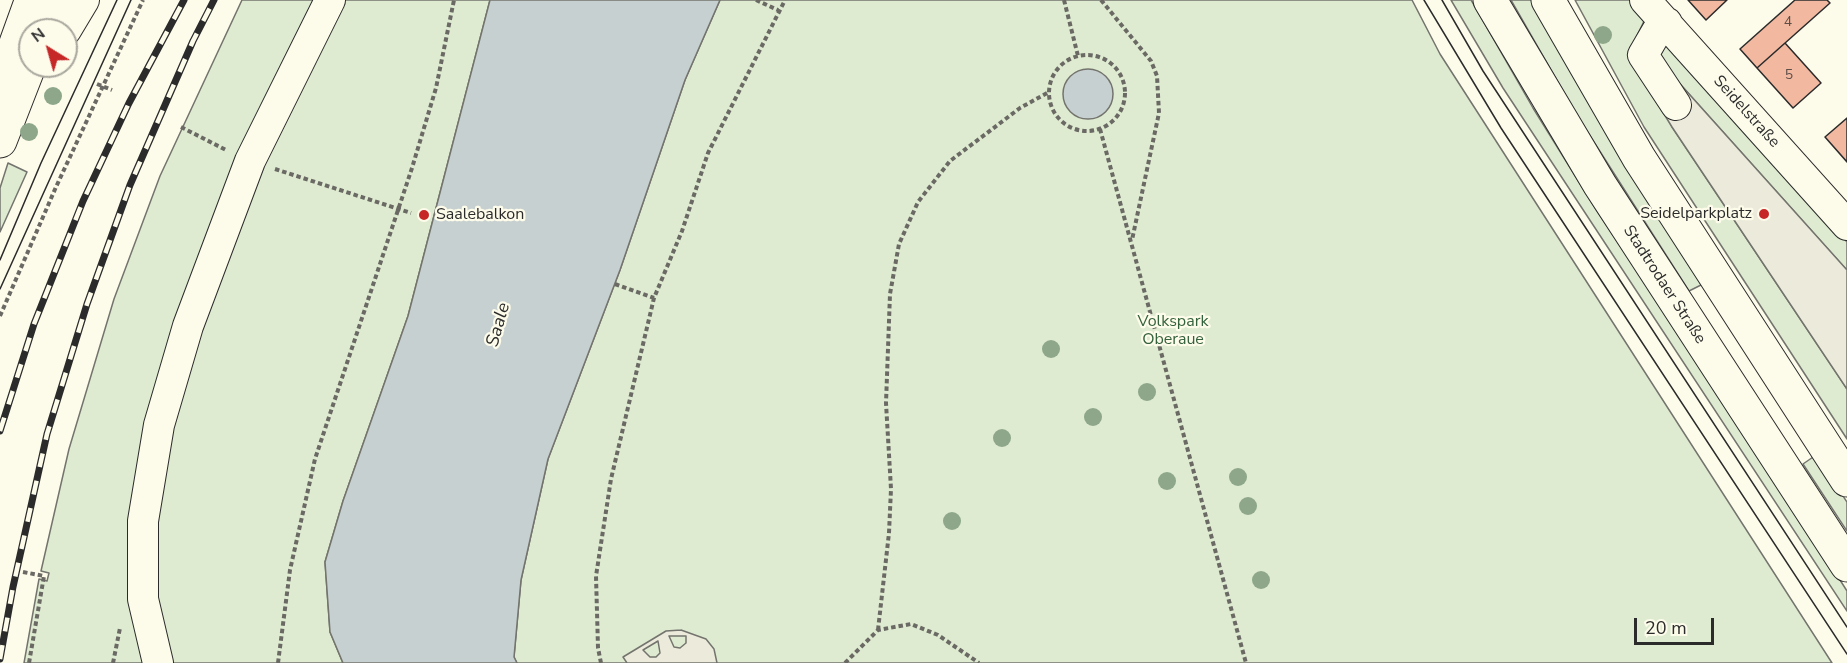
<!DOCTYPE html>
<html>
<head>
<meta charset="utf-8">
<style>
	body { margin:0 }
	#map { position:relative; width:1847px; height:663px; overflow:hidden; background:#fdfbea; font-family:"Nunito Sans",sans-serif }
	canvas { display:block }
	.north { position:absolute; left:18px; top:18px; width:60px; height:60px; box-sizing:border-box; background:#fdfbea; border:2px solid #a9a89e; border-radius:50%; rotate:323deg; font-size:16px; font-weight:700; line-height:24px; text-align:center; color:#2b2b2b }
	.north::after { content:''; display:block; margin:auto; width:21px; height:27px; background:#c62828; clip-path:polygon(50% 0,100% 100%,50% 72%,0 100%) }
	.scale { position:absolute; left:1634px; top:618px; width:80px; height:27px; box-sizing:border-box; border:3px solid #2b2b2b; border-top:0; padding-left:8px; font-size:18px; line-height:21px; white-space:nowrap; color:#2b2b2b; -webkit-text-stroke:4px #fdfbea; paint-order:stroke }
</style>
</head>
<body>
<div id="map">
<canvas width="1847" height="663"></canvas>
<div class="north">N</div>
<div class="scale">20 m</div>
</div>
<script>
const context = document.querySelector('canvas').getContext('2d');
context.lineJoin = 'round';
function paint(path, color) {
  context.fillStyle = color;
  context.fill(path, 'evenodd');
}
function poly(rows) {
  const path = new Path2D();
  for (const r of rows) {
    if (r.length === 3) {
      path.moveTo(r[0] + r[2], r[1]);
      path.arc(r[0], r[1], r[2], 0, 2 * Math.PI);
      continue;
    }
    path.moveTo(r[0], r[1]);
    for (let i = 2; i < r.length; i += 2) path.lineTo(r[i], r[i + 1]);
  }
  return path;
}
function strokePath(path, color, width, dash) {
  context.strokeStyle = color;
  context.lineWidth = width;
  context.lineCap = dash ? 'butt' : 'round';
  context.setLineDash(dash || []);
  context.stroke(path);
}
function drawText(font, color, halo, rows, align = 'center') {
  context.font = font + ' "Nunito Sans",sans-serif';
  context.lineWidth = 4.5;
  context.setLineDash([]);
  context.textBaseline = 'middle';
  context.strokeStyle = halo;
  context.fillStyle = color;
  for (const [text, x, y, turn = 0] of rows) {
    context.save();
    context.translate(x, y);
    context.rotate((+turn || 0) * Math.PI / 180);
    context.textAlign = isNaN(turn) ? turn : align;
    if (halo) context.strokeText(text, 0, 0);
    context.fillText(text, 0, 0);
    context.restore();
  }
}
const green = poly([
	[242,0,490,0,408,316,343,501,325,562,330,632,343,663,24,663,39,579,47,581,49,573,41,571,69,449,114,299,160,176,242,0],
	[720,0,1412,0,1440,54,1832,663,517,663,514,657,521,580,548,459,620,270,685,80,720,0],
	[1451,0,1471,0,1533,108,1597,211,1763,459,1847,591,1847,611,1503,88,1451,0],
	[1511,0,1533,0,1703,284,1689,291,1578,117,1511,0],
	[1575,0,1631,0,1646,17,1632,46,1672,127,1847,389,1847,439,1644,127,1575,0],
	[1657,41,1670,43,1847,242,1847,270,1672,75,1657,53,1657,41],
	[8,163,27,172,0,232,0,188,8,163],
	[1816,455,1847,502,1847,531,1803,464,1816,455]
]);
paint(green, '#deebd1');
strokePath(green, '#74746e', 1.5);
const parking = poly([
	[1632,62,1672,75,1847,270,1847,389,1672,127,1632,62],
	[681,630,706,639,714,649,717,663,627,663,623,657,666,631,681,630],
	[669,636,686,636,686,643,680,648,674,647,669,636],
	[658,641,660,653,656,657,650,657,643,650,658,641]
]);
paint(parking, '#eceadb');
strokePath(parking, '#74746e', 1.5);
const water = poly([
	[490,0,720,0,685,80,620,270,548,459,521,580,514,657,517,663,343,663,330,632,325,562,343,501,408,316,490,0],
	[1088,94,25]
]);
paint(water, '#c7d0d0');
strokePath(water, '#74746e', 1.5);
const building = poly([
	[1688,0,1727,0,1706,20,1688,0],
	[1795,0,1827,0,1830,3,1757,68,1740,49,1795,0],
	[1785,43,1821,83,1793,108,1757,68,1785,43],
	[1847,118,1847,162,1825,137,1847,118]
]);
paint(building, '#f2b8a0');
strokePath(building, '#2b2b2b', 1.5);
const minor = poly([
	[1645,0,1847,225],
	[1667,23,1657,31,1643,55,1676,105],
	[66,30,84,0],
	[9,114,8,61,30,0],
	[158,663,143,599,143,521,159,425,188,326,250,161,330,0]
]);
const major = poly([
	[1490,0,1600,185,1847,565],
	[1548,0,1639,158,1847,480],
	[45,30,57,0],
	[0,141,30,64]
]);
strokePath(minor, '#2b2b2b', 32);
strokePath(major, '#2b2b2b', 35);
strokePath(poly([
	[756,0,778,10],
	[1064,0,1078,56],
	[1101,0,1151,61,1157,76,1159,113,1132,240],
	[1087,93,38],
	[97,84,112,90],
	[181,127,226,150],
	[1100,129,1246,663],
	[275,169,411,213],
	[615,284,654,298],
	[0,316,56,187,143,0],
	[23,572,44,576,29,663],
	[878,630,889,533,891,489,886,403,890,294,899,244,918,202,950,161,1020,108,1049,92],
	[113,663,120,628],
	[278,663,290,570,315,459,412,168,436,88,454,0],
	[601,663,598,648,596,576,611,479,654,298,682,231,708,153,785,0],
	[845,663,878,630,911,624,938,635,979,663]
]), '#6a6964', 4, [4.5, 3]);
strokePath(minor, '#fdfbea', 30);
strokePath(major, '#fdfbea', 33);
strokePath(poly([
	[1424,0,1501,128,1847,654],
	[1442,0,1483,71,1847,627],
	[0,260,41,163,117,0],
	[0,289,131,0]
]), '#2b2b2b', 1.5);
const rail = poly([
	[0,431,34,324,83,201,129,103,184,0],
	[0,659,13,587,47,434,87,304,130,185,193,41,214,0]
]);
strokePath(rail, '#2b2b2b', 7);
strokePath(rail, '#fdfbea', 4.5, [14]);
context.fillStyle = '#8ea78a';
for (const [x, y] of [
	[1603,35],
	[53,96],
	[29,132],
	[1051,349],
	[1147,392],
	[1093,417],
	[1002,438],
	[1238,477],
	[1167,481],
	[1248,506],
	[952,521],
	[1261,580]
]) {
  context.beginPath();
  context.arc(x, y, 9, 0, 2 * Math.PI);
  context.fill();
}
for (const [x, y, r, color] of [
	[1764,214,6,"#c62828"],
	[424,215,6,"#c62828"]
]) {
  const dot = new Path2D();
  dot.arc(x, y, r, 0, 2 * Math.PI);
  context.fillStyle = color;
  context.fill(dot);
  strokePath(dot, '#fdfbea', 2);
}
drawText('14px', '#5d4e48', null, [
	["4",1788,23],
	["5",1789,76]
]);
drawText('16px', '#2b2b2b', '#fdfbea', [
	["Seidelstraße",1746,112,48],
	["Stadtrodaer Straße",1664,285,57]
]);
drawText('16px', '#2b2b2b', '#fdfbea', [
	["Seidelparkplatz",1752,214],
	["Saalebalkon",436,215,"left"]
], 'right');
drawText('16px', '#34623c', '#fdfbea', [
	["Volkspark",1173,322],
	["Oberaue",1173,340]
]);
drawText('italic 18px', '#2b2b2b', '#fdfbea', [
	["Saale",499,325,-74]
]);
</script>
</body>
</html>
